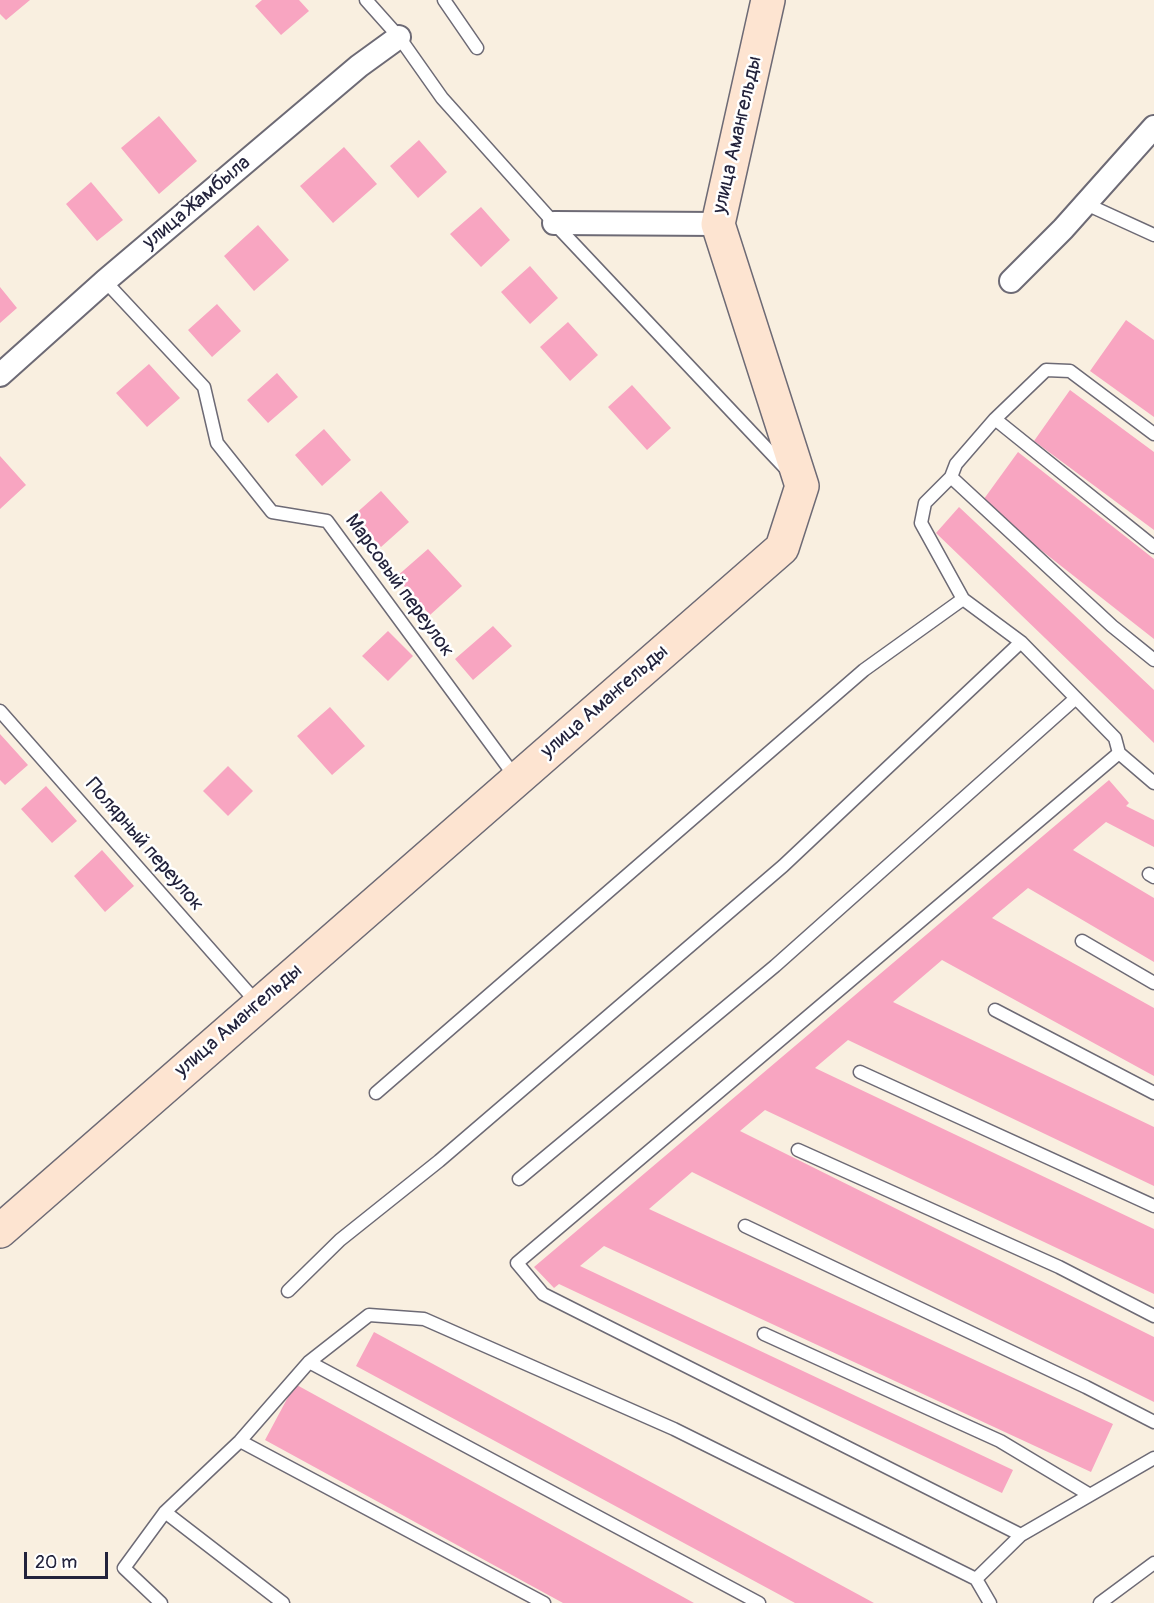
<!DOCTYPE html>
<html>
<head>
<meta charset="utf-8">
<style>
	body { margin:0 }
	#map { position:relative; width:1154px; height:1603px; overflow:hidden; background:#f9efe0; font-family:Pangolin,sans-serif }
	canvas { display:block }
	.scale { position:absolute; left:24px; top:1552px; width:84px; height:27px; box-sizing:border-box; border:3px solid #22223b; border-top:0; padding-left:8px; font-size:18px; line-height:21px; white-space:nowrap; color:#22223b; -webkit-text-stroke:4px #fff; paint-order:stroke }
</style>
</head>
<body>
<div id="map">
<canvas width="1154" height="1603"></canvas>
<div class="scale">20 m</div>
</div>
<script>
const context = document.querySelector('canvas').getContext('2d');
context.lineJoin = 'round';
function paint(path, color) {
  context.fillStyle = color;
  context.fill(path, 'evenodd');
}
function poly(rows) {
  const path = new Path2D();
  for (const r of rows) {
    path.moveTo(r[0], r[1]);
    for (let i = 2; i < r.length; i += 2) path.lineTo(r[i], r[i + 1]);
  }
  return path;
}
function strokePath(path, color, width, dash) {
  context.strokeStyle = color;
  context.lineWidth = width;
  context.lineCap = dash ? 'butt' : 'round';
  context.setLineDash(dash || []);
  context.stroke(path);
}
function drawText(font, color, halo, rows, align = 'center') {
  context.font = font + ' Pangolin,sans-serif';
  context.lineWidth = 5;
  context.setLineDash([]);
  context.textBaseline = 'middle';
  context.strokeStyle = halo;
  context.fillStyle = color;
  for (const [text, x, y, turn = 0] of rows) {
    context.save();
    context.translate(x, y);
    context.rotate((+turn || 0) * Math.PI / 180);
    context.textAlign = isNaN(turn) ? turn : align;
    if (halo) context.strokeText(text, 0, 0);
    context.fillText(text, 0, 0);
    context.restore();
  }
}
paint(poly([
	[0,0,30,0,6,20,0,14],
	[262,0,299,0,309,11,281,35,255,6],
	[159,116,197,161,159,194,121,148],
	[419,140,447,172,418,198,390,166],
	[344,147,377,184,333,223,300,186],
	[91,182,123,220,97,241,66,204],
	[481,207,510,240,481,267,450,234],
	[258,225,289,260,254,291,224,256],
	[530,266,558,298,530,324,501,292],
	[0,287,17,308,0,323],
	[217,304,241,331,212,357,188,330],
	[1126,320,1154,340,1154,417,1090,371],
	[568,322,598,355,570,381,540,347],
	[149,364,180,398,147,427,116,393],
	[277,373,298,397,268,423,247,400],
	[632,385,671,428,647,450,608,407],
	[1070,390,1154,452,1154,530,1034,441],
	[324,429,351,460,322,486,295,455],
	[1018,452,1154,559,1154,639,981,503],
	[0,456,26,485,0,509],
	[381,491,409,522,381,547,353,516],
	[959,507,1154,690,1154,743,936,533],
	[428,549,462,586,430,615,396,577],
	[493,626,512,646,473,680,455,659],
	[388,631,413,656,388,681,362,656],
	[330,707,365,746,332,775,297,736],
	[0,734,28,765,5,785,0,780],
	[228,766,253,791,228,816,203,791],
	[1109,780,1129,803,1126,806,1154,820,1154,847,1106,822,1073,850,1154,898,1154,962,1028,888,992,918,1154,1008,1154,1076,942,960,893,1002,1154,1127,1154,1186,848,1040,815,1068,1154,1229,1154,1294,765,1110,740,1131,1154,1337,1154,1402,692,1172,649,1209,1113,1424,1091,1472,604,1246,580,1266,1013,1470,1002,1493,559,1284,554,1288,534,1267],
	[46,786,77,821,52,843,21,809],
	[102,850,134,886,105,912,74,876],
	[374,1332,874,1603,795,1603,356,1366],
	[295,1384,694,1603,563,1603,265,1440]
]), '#f8a5c1');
const lane = poly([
	[366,0,399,37,442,98,554,223,787,470],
	[444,0,477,48],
	[1086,204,1154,235],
	[105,281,204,387,217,443,272,512,327,521,516,778],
	[995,419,1154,547],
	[1154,434,1070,371,1046,370,995,419,956,464,951,477,925,503,921,523,963,599,1021,642,1115,738,1119,753,1154,783],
	[951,477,1112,626,1154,660],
	[0,711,259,1005],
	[1149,874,1154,877],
	[1082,941,1154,983],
	[995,1010,1154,1093],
	[860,1072,1154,1206],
	[376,1093,864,670,963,599],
	[798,1150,1059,1267,1154,1316],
	[519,1179,775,966,1076,698],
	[745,1226,1086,1387,1154,1422],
	[288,1291,340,1240,439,1161,783,866,1021,642],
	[764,1334,1000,1441,1090,1495],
	[309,1362,759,1603],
	[240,1441,544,1603],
	[165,1512,283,1603],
	[1021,1535,543,1294,517,1263,1119,753],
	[161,1603,124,1568,165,1512,240,1441,309,1362,369,1315,424,1319,674,1429,976,1579],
	[990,1603,976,1579,1021,1535,1154,1458],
	[1100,1603,1154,1563]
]);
const street = poly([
	[554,223,718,224],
	[1011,281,1063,229,1154,127],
	[0,375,105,281,359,66,399,37]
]);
const secondary = poly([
	[0,1231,782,548,802,486,718,224,768,0]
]);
strokePath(lane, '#6d6a75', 15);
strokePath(street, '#6d6a75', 26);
strokePath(secondary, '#6d6a75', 36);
strokePath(lane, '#fff', 12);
strokePath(street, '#fff', 22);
strokePath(secondary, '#fde4d1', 33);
drawText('20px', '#22223b', '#fff', [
	["улица Амангельды",738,135,-77],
	["улица Жамбыла",197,203,-40],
	["Марсовый переулок",399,586,54],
	["улица Амангельды",605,702,-41],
	["Полярный переулок",144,845,49],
	["улица Амангельды",239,1021,-41]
]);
</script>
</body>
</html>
